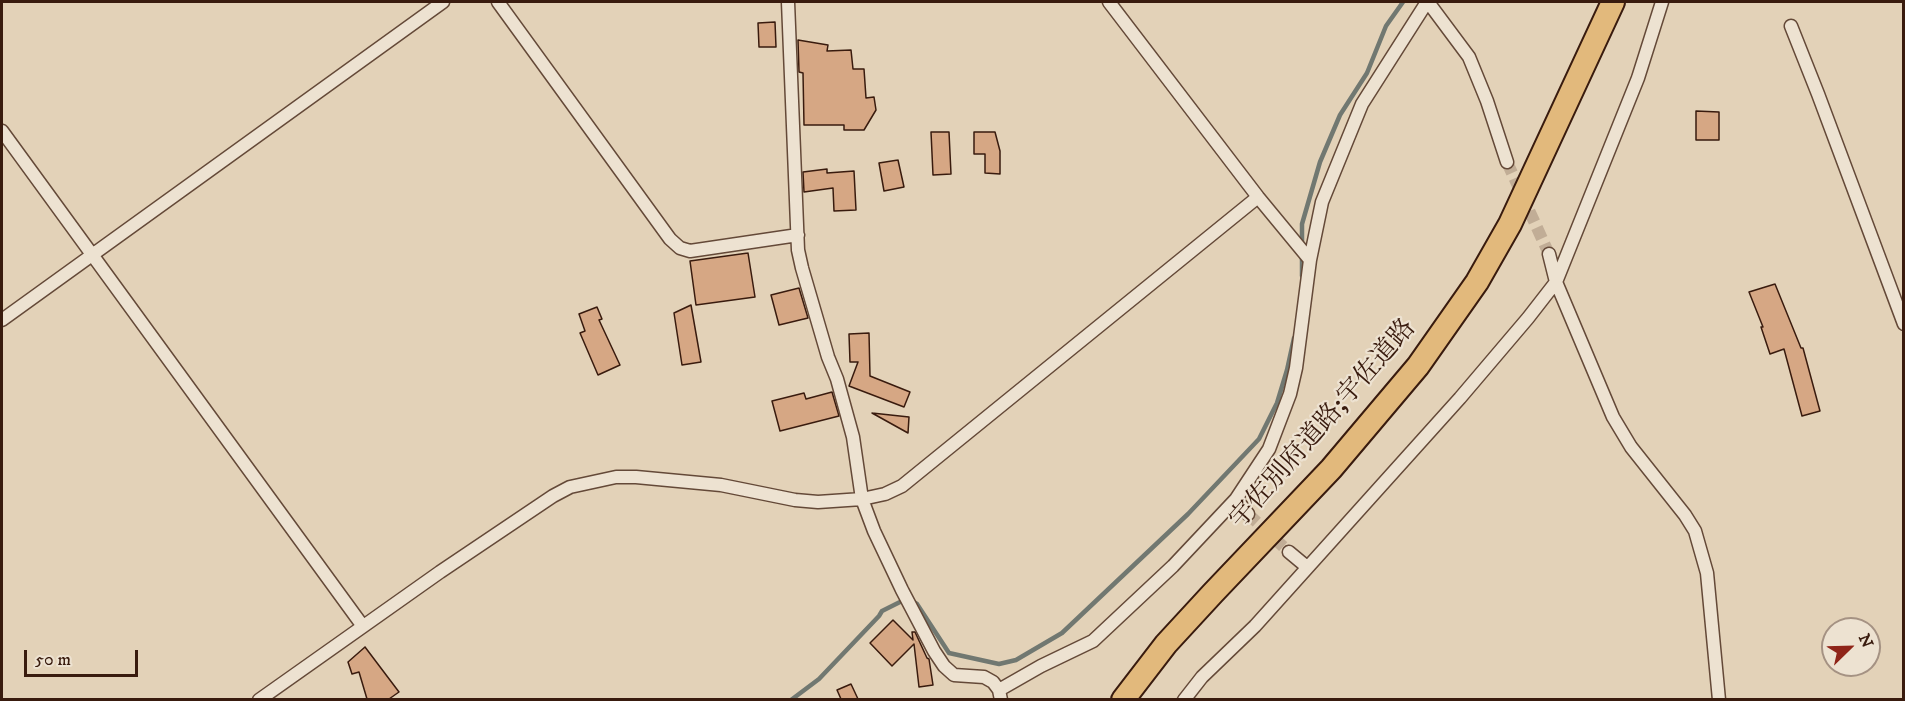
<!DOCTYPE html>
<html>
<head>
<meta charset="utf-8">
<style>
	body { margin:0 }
	#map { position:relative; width:1905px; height:701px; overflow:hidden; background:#e3d2b8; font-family:"IM FELL DW Pica",serif }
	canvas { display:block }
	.frame { position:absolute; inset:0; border:3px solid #391b0e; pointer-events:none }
	.north { position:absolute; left:1821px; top:617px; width:60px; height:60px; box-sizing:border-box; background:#ede2d1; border:2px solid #a59283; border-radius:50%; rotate:67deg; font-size:16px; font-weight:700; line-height:24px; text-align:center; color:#391b0e }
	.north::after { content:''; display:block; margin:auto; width:21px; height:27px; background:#8f2418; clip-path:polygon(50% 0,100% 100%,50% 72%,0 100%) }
	.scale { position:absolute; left:24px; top:650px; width:114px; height:27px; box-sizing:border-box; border:3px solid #391b0e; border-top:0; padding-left:8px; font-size:18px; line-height:21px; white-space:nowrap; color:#391b0e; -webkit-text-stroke:4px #ede2d1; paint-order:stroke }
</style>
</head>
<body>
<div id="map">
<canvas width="1905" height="701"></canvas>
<div class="frame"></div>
<div class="north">N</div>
<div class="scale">50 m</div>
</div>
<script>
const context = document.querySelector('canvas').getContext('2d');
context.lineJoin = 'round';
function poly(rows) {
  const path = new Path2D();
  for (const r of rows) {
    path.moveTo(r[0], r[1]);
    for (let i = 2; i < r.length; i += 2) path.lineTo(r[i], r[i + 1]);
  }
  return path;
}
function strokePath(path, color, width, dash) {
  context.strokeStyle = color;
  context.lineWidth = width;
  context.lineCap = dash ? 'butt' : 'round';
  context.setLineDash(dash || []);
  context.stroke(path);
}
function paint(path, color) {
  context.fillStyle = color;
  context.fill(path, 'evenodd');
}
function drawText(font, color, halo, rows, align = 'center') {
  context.font = font + ' "IM FELL DW Pica","Noto Serif JP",serif';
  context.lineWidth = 4.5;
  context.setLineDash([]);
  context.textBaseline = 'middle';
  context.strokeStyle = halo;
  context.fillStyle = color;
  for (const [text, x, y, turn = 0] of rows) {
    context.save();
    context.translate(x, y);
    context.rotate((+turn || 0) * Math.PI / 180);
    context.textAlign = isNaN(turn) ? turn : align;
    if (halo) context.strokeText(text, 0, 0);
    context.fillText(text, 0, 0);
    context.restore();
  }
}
strokePath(poly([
	[1302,246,1302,224,1320,162,1340,115,1367,73,1386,26,1403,2],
	[1302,255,1302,276],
	[912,601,917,604,949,653,999,664,1016,660,1062,633,1188,514,1259,439,1277,403,1287,370,1294,338],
	[791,700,819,679,879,616,882,611,904,600]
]), '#717871', 4.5);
const building = poly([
	[775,22,776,47,759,47,758,23,775,22],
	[798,40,828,45,827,51,851,50,853,69,864,69,866,98,874,97,876,110,864,130,844,130,844,125,804,125,803,73,799,72,798,40],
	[1696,111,1719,112,1719,140,1696,140,1696,111],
	[931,132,949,132,951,174,933,175,931,132],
	[974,132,995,132,1000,151,1000,174,985,173,985,154,974,154,974,132],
	[898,160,904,187,884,191,879,163,898,160],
	[827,169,827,173,854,171,856,210,834,211,833,188,804,192,803,172,827,169],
	[748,253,755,297,696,305,690,261,748,253],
	[1775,284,1801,348,1803,348,1820,411,1802,416,1784,349,1770,354,1761,327,1763,327,1749,292,1775,284],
	[799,288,808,318,779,325,771,295,799,288],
	[691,305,701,362,682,365,674,313,691,305],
	[597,307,602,319,599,320,620,365,598,375,580,333,585,331,579,314,597,307],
	[869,333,870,376,910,392,904,407,849,386,858,362,850,362,849,334,869,333],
	[832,392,839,416,780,431,772,401,804,393,806,399,832,392],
	[872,413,909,417,908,433,872,413],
	[893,620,913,640,912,632,915,632,927,658,929,659,933,685,919,687,914,644,892,666,870,643,893,620],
	[365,647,399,692,389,699,367,699,359,672,352,674,348,662,365,647],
	[851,684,858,699,841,699,837,690,851,684]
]);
paint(building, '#d6a784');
strokePath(building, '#391b0e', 1.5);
strokePath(poly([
	[1507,162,1549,254],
	[1248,514,1289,552]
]), '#c1ad96', 12, [12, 6]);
const street = poly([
	[498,2,670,239,680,248,690,251,798,235],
	[788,2,798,250,802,268,828,357,837,379,853,437,862,499,874,531,902,590,934,651,944,666,954,675,984,677,993,682,999,690,1001,700],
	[1109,2,1258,197,1310,260],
	[1428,2,1469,57,1487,101,1507,162],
	[1791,26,1818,94,1904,324],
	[2,131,362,625],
	[1549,254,1556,282,1613,417,1631,447,1685,515,1695,531,1707,573,1719,700],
	[2,320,443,2],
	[1236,499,1248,514],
	[1289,552,1307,567],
	[999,690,1041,666,1093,641,1173,566,1236,499,1269,449,1290,394,1296,368,1310,260,1322,202,1362,104,1427,2],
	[259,700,440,572,553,496,570,487,616,477,636,477,721,485,795,500,818,502,862,499,885,494,902,486,1258,197],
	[1184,700,1202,677,1255,626,1460,398,1528,318,1556,282,1638,78,1662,2]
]);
const highway = poly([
	[1123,700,1166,644,1213,593,1331,469,1418,366,1477,282,1510,224,1613,2]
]);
strokePath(street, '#644938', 15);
strokePath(highway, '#391b0e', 26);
strokePath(street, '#ede2d1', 12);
strokePath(highway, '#e2b97c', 22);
drawText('26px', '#391b0e', '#ede2d1', [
	["宇佐別府道路;宇佐道路",1324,425,-49]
]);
</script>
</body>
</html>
